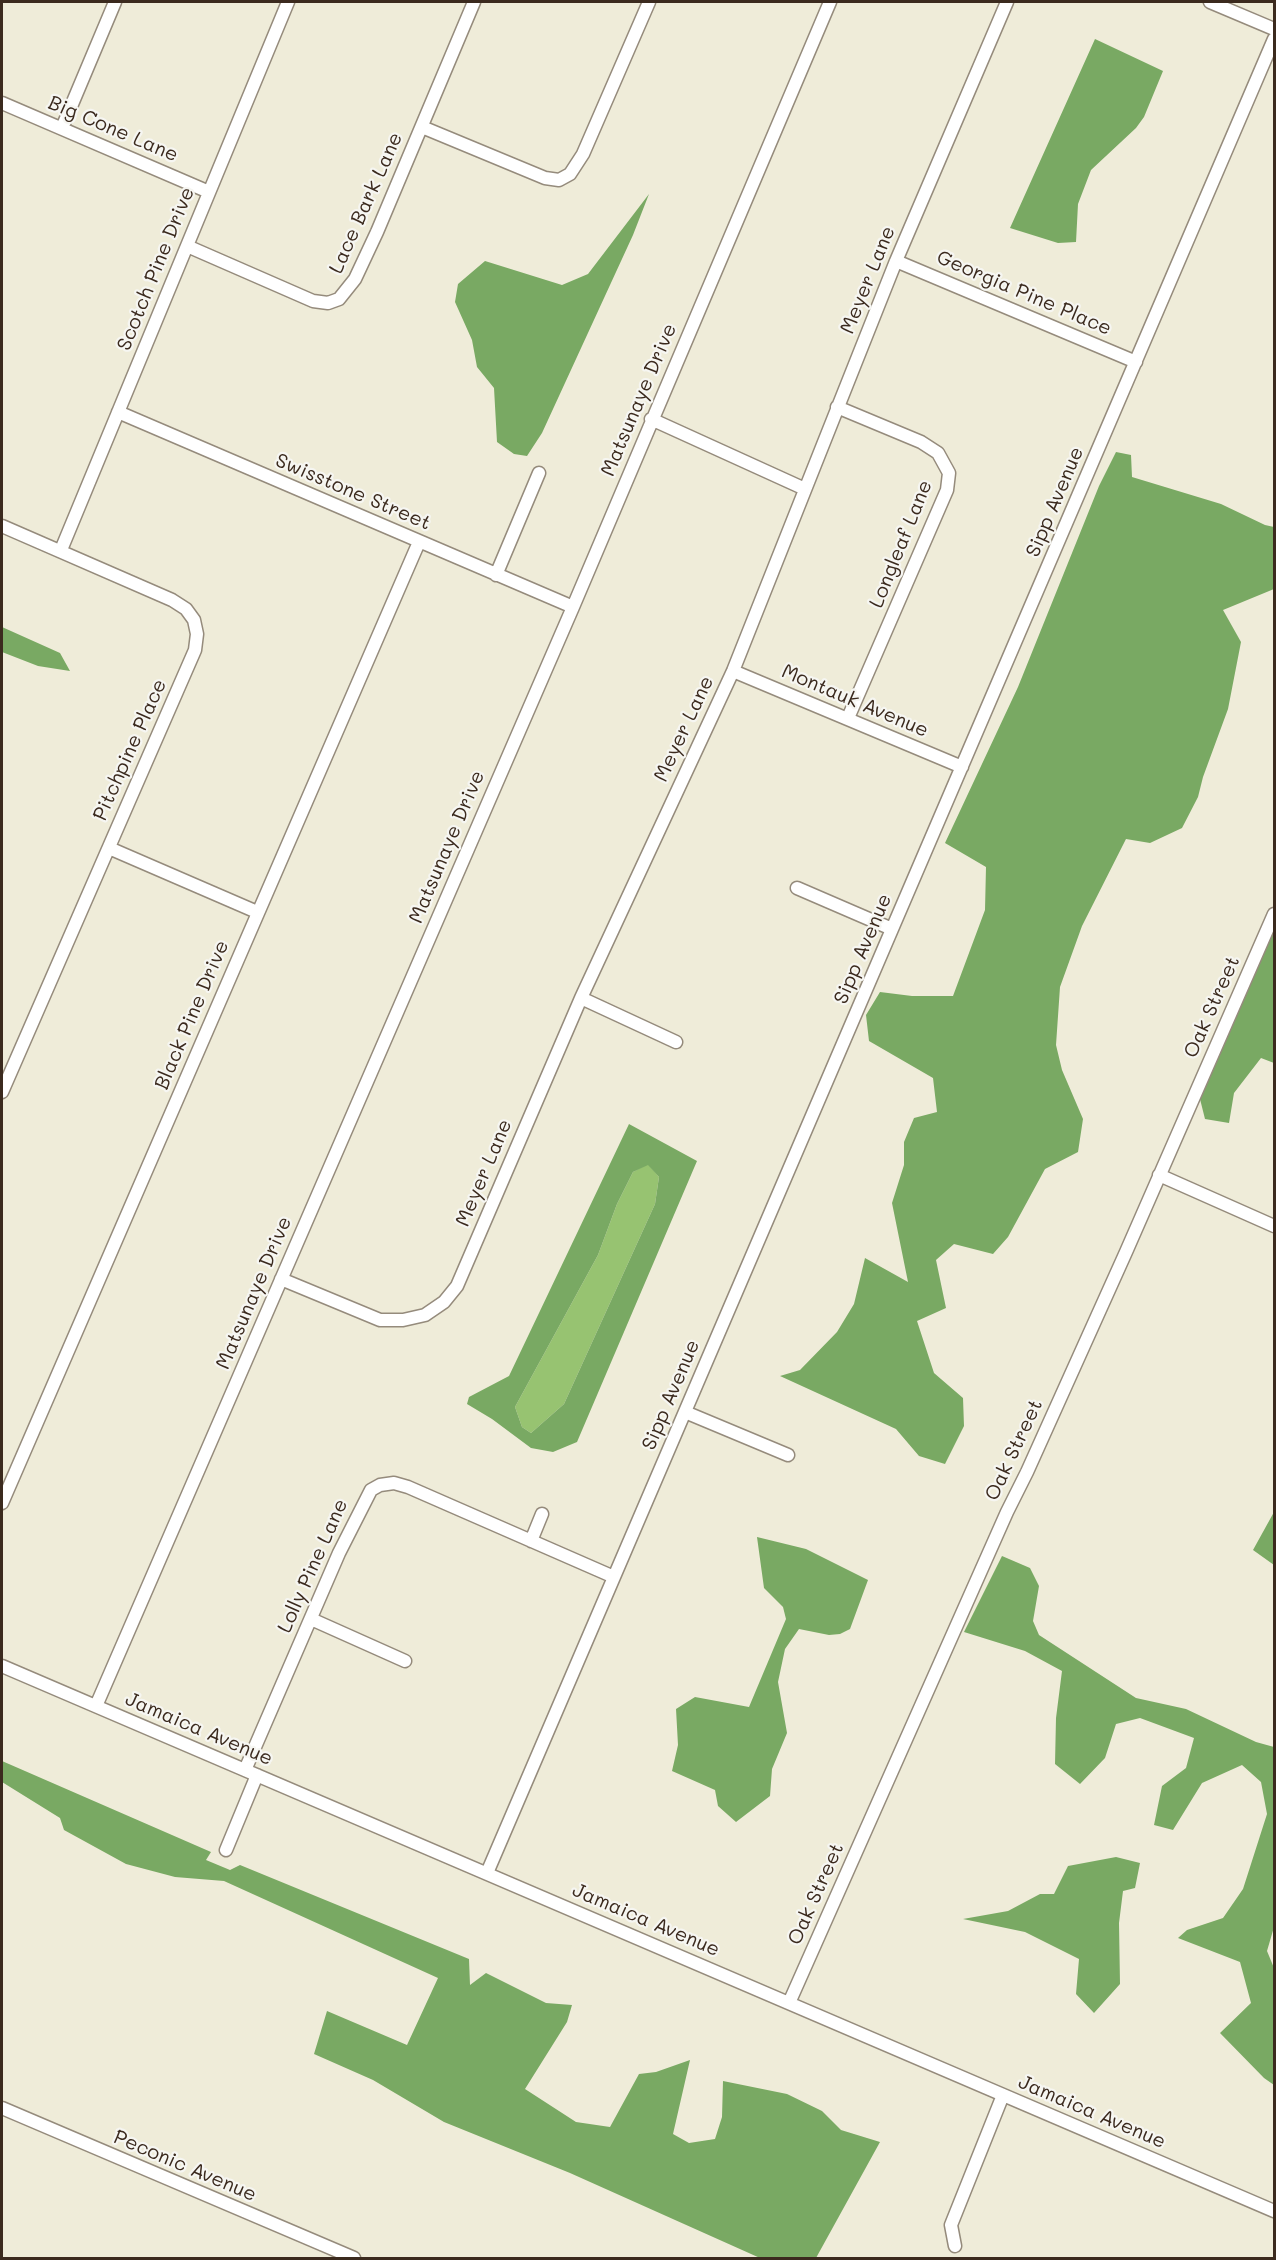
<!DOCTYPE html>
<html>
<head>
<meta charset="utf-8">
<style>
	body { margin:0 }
	#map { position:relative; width:1276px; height:2260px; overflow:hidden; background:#efecd9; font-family:Mali,sans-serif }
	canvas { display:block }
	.frame { position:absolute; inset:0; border:3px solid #3b2a1e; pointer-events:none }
</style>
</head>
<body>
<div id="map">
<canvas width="1276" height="2260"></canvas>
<div class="frame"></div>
</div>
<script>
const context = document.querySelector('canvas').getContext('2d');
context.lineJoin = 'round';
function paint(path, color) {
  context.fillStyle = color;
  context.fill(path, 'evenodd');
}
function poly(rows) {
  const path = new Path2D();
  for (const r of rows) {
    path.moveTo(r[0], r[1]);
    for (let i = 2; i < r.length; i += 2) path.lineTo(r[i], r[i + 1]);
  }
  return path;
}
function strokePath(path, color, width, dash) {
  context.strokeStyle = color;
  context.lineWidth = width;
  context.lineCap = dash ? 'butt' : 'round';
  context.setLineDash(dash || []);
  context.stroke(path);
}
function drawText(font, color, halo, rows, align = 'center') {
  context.font = font + ' Mali,sans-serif';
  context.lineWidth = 4.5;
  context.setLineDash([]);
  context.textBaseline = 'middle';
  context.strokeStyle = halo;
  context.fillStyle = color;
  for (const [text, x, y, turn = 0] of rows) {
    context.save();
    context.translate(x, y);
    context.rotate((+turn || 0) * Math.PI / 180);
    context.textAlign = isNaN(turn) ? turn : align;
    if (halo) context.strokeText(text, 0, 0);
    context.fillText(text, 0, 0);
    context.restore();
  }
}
paint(poly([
	[648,1164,659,1177,655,1204,564,1404,531,1433,522,1427,515,1407,598,1255,617,1204,633,1172]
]), '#97c371');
paint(poly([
	[1095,39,1163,71,1144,117,1136,128,1091,170,1078,204,1076,242,1058,243,1010,228],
	[649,194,633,235,542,433,527,456,514,454,497,442,494,388,477,367,472,340,455,302,458,284,485,261,562,285,588,274],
	[1116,452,1131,455,1132,477,1221,504,1265,525,1274,527,1274,589,1223,610,1241,642,1228,709,1203,777,1198,797,1182,828,1150,843,1126,839,1082,926,1060,987,1056,1045,1062,1070,1083,1119,1078,1152,1045,1169,1008,1237,993,1254,954,1244,936,1260,946,1308,917,1321,934,1373,963,1398,964,1426,945,1464,919,1456,896,1429,780,1376,800,1370,837,1332,854,1304,865,1258,908,1282,892,1203,904,1165,904,1142,914,1118,937,1112,933,1078,869,1041,866,1015,880,992,912,996,953,996,985,910,986,867,945,843,1018,687,1099,486],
	[2,627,60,653,70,671,38,666,2,652],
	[1273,933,1274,934,1274,1063,1261,1058,1234,1093,1229,1123,1205,1119,1200,1099],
	[629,1124,697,1161,577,1442,553,1452,531,1448,492,1419,467,1404,469,1397,509,1376],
	[648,1165,659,1177,655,1204,564,1404,531,1433,522,1427,515,1407,598,1255,617,1204,633,1172],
	[1274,1512,1274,1565,1253,1550],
	[757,1537,806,1549,868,1580,850,1629,840,1634,829,1635,799,1629,785,1649,778,1682,787,1733,772,1769,770,1796,736,1822,718,1806,715,1790,672,1771,678,1745,676,1709,695,1697,749,1707,786,1619,783,1607,764,1588],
	[1002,1556,1030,1568,1039,1586,1033,1621,1039,1635,1136,1698,1186,1709,1256,1742,1274,1747,1274,1927,1267,1951,1274,1968,1274,2085,1264,2078,1220,2033,1251,2003,1240,1962,1178,1938,1187,1930,1223,1918,1243,1889,1267,1814,1261,1782,1242,1765,1202,1783,1173,1830,1154,1825,1162,1786,1186,1768,1194,1738,1140,1718,1116,1724,1105,1758,1080,1784,1055,1764,1056,1718,1062,1671,1025,1651,964,1632],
	[2,1761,211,1852,206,1860,230,1870,240,1865,469,1959,470,1985,486,1973,546,2003,572,2005,567,2022,525,2089,576,2122,610,2127,639,2074,656,2072,690,2060,673,2134,689,2143,715,2139,722,2117,723,2081,787,2094,822,2111,841,2130,880,2142,816,2258,760,2258,570,2173,444,2122,373,2080,314,2054,327,2011,407,2045,438,1978,224,1881,175,1877,126,1864,64,1830,60,1818,2,1782],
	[1116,1857,1140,1863,1135,1888,1123,1891,1119,1923,1120,1984,1094,2013,1076,1994,1079,1959,1025,1932,963,1919,1008,1911,1040,1894,1054,1894,1068,1866]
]), '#79a963');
const minor = poly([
	[1210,2,1274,29],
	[2,103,209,192],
	[422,127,545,178,559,180,570,174,583,154,649,2],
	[62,128,115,2],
	[187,246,313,301,328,303,339,299,355,279,377,232,474,2],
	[896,261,1136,362],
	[837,407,921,442,938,453,949,473,947,490,848,718],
	[118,412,573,607],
	[651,419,805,489],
	[2,526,172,600,186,609,194,620,197,634,195,650,2,1092],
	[61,550,288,2],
	[496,575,539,473],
	[733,671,962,767],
	[109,848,257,912],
	[797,888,892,929],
	[581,998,676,1042],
	[1159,1175,1274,1226],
	[281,1279,380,1320,403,1320,425,1315,444,1302,457,1286,581,998,733,671,896,261,1007,2],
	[685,1412,788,1455],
	[2,1503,419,542],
	[531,1541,542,1514],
	[311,1619,405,1661],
	[2,1666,1274,2211],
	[96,1706,573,607,830,2],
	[245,1770,339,1553,371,1490,380,1485,394,1483,408,1487,614,1577],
	[226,1850,257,1775],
	[487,1873,1274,39],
	[789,2003,1007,1512,1027,1472,1126,1252,1274,914],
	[2,2108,354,2258],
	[955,2246,951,2225,1003,2095]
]);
strokePath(minor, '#958b7c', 15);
strokePath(minor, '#fff', 12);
drawText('20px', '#3b2a1e', '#f6f6f2', [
	["Big Cone Lane",113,129,23],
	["Lace Bark Lane",366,203,-66],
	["Scotch Pine Drive",156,269,-68],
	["Meyer Lane",868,280,-68],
	["Georgia Pine Place",1024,293,23],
	["Matsunaye Drive",639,400,-67],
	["Swisstone Street",353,492,23],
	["Sipp Avenue",1055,502,-67],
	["Longleaf Lane",901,544,-68],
	["Montauk Avenue",855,701,23],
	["Meyer Lane",684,729,-65],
	["Pitchpine Place",130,750,-66],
	["Matsunaye Drive",447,847,-67],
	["Sipp Avenue",863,949,-67],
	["Oak Street",1212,1007,-66],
	["Black Pine Drive",192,1015,-67],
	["Meyer Lane",484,1173,-67],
	["Matsunaye Drive",254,1293,-67],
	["Sipp Avenue",671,1395,-67],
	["Oak Street",1014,1450,-65],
	["Lolly Pine Lane",313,1566,-66],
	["Jamaica Avenue",199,1729,23],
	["Oak Street",816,1894,-66],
	["Jamaica Avenue",646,1920,23],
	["Jamaica Avenue",1092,2112,23],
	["Peconic Avenue",185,2166,23]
]);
</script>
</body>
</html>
